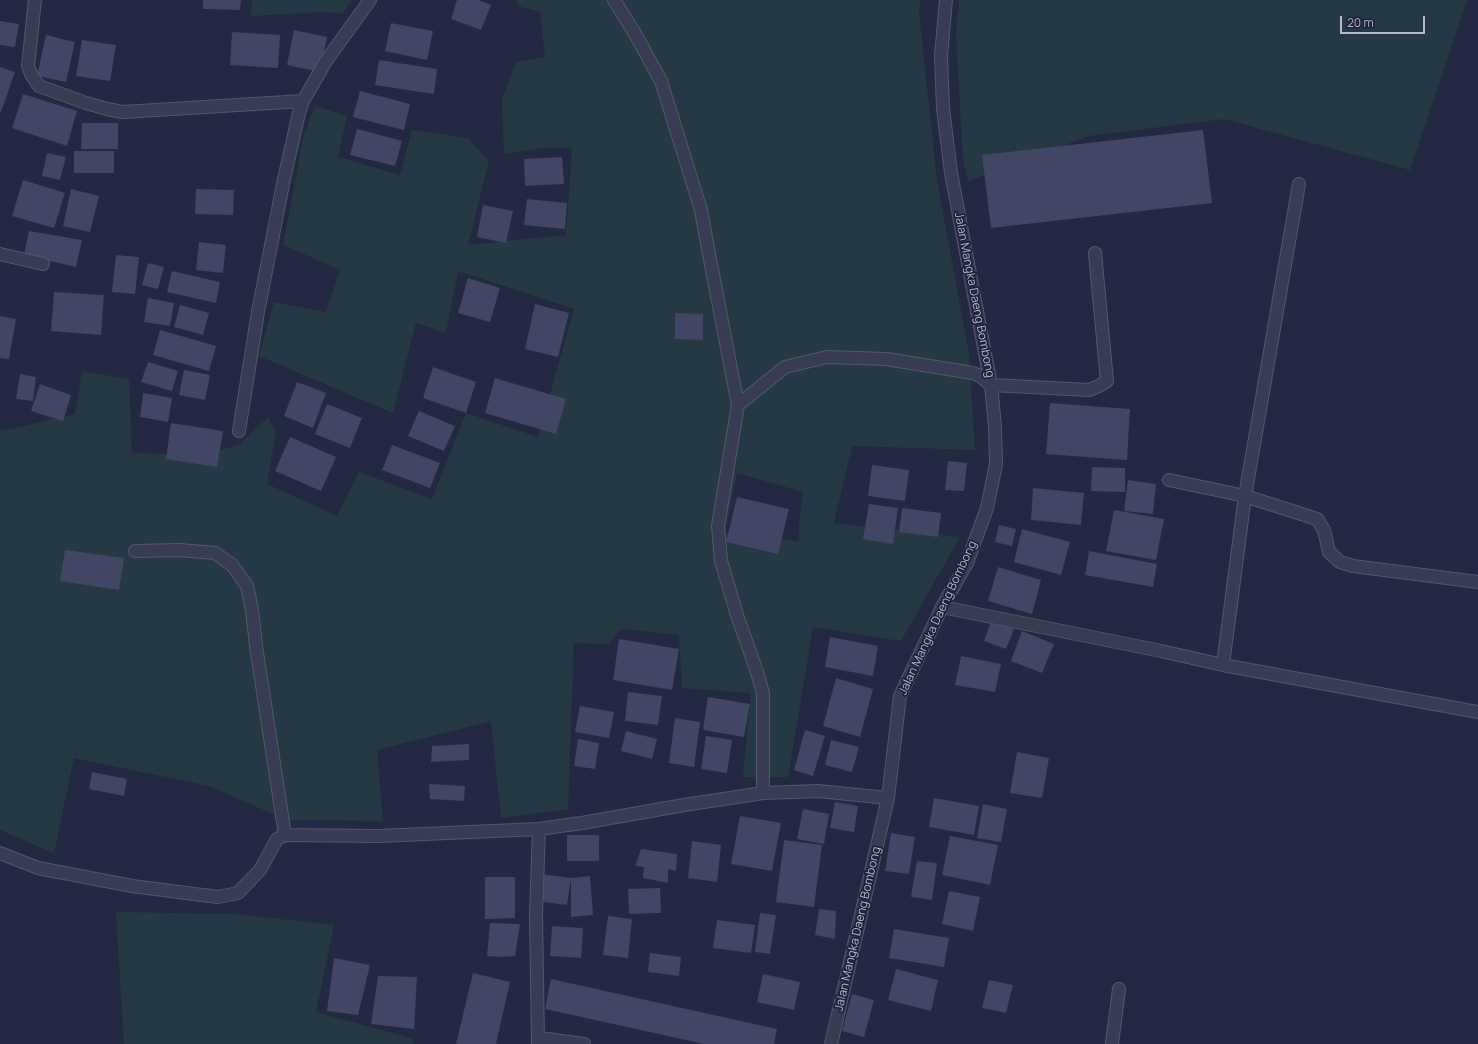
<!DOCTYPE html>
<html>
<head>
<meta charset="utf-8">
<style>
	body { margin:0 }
	#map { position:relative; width:1478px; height:1044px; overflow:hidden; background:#232943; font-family:Manrope,sans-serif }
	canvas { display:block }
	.scale { position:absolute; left:1340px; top:16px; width:85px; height:18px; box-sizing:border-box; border:2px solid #b5b8cd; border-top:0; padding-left:5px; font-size:12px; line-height:14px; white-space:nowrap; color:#b5b8cd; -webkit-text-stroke:3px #1d2138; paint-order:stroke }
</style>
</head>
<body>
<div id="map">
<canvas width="1478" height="1044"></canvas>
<div class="scale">20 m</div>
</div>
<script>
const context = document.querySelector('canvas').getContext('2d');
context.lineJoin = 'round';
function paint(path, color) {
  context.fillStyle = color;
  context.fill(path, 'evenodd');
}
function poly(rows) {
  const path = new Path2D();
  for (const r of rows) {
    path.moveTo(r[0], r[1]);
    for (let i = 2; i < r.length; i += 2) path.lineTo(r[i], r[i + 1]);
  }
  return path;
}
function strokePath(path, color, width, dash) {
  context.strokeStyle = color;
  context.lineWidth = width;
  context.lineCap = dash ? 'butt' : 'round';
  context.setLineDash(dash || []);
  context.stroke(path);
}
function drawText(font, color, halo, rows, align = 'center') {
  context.font = font + ' Manrope,sans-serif';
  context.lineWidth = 3.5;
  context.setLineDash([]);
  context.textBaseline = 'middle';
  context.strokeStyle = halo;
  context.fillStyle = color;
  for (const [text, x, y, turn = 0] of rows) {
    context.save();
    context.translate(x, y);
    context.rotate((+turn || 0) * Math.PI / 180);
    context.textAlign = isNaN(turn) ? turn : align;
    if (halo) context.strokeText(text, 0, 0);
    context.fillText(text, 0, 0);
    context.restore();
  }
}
paint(poly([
	[252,0,352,0,342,14,326,12,251,16],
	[516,0,921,0,919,13,937,180,969,354,975,450,852,446,834,523,960,537,901,641,813,627,788,777,743,777,751,693,682,688,679,635,622,629,608,644,574,643,568,809,501,818,491,721,377,750,383,821,287,820,209,786,74,758,54,853,0,830,0,429,7,430,75,414,82,371,129,379,132,453,207,455,240,444,268,417,276,433,267,484,337,516,359,472,432,499,466,413,538,437,574,309,458,271,446,333,416,323,393,413,259,356,274,302,326,312,340,270,283,245,304,134,315,106,347,116,338,157,400,175,412,130,468,138,489,161,468,245,566,235,572,148,543,148,504,154,502,99,516,62,545,57,540,12,518,6],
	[737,473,803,492,799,526,799,541,725,533],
	[959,0,1467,0,1410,170,1224,119,1089,136,968,181,963,162,956,34],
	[116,912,235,914,334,925,316,1012,413,1039,413,1044,124,1044]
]), '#253944');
paint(poly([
	[203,0,241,0,240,10,203,9],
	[457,0,478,0,491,5,481,30,451,19],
	[0,21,19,24,15,47,0,45],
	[391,23,433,31,427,60,385,51],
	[294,30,327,37,320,72,287,65],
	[232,32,280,35,278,68,230,65],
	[46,35,75,42,66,82,37,76],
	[82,40,116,45,110,81,76,76],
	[379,60,437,69,434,94,375,85],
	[0,67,15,72,1,112,0,112],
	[360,91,410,104,404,130,353,117],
	[23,94,77,111,67,146,12,128],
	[82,123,118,123,118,149,81,149],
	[357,129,402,141,395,166,350,155],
	[1203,130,1212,203,991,228,982,155],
	[74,151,114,151,114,173,74,173],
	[47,153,66,157,60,180,42,176],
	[562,157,564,184,525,186,524,159],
	[23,180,65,193,54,228,12,216],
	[71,189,99,196,90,232,63,226],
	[196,189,234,190,233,215,195,214],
	[527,199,567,203,565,229,524,225],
	[483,205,513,211,506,243,477,237],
	[29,231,82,240,76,267,24,255],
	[199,242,226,245,223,273,196,270],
	[116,255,139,257,135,294,112,292],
	[148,263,164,267,158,289,142,285],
	[172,271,220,282,216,303,167,292],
	[468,278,500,288,490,322,458,313],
	[54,292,104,295,101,335,51,331],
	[148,298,174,303,170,326,144,322],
	[535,304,569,313,558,357,525,349],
	[180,305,209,313,203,335,174,327],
	[675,313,703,314,703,340,675,339],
	[0,316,16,319,9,359,0,358],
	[160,330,216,346,209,371,153,355],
	[148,362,178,371,172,391,141,382],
	[433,367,476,382,466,413,423,398],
	[184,370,210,375,205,400,179,395],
	[20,374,36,377,33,401,16,399],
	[495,378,566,399,556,434,485,413],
	[297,382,326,393,313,428,284,416],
	[40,384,71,395,63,421,31,411],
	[143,393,172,398,168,422,140,417],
	[1050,403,1130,409,1127,460,1046,454],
	[327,404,362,418,350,448,315,434],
	[419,411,455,426,444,451,408,436],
	[171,423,223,431,217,467,166,459],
	[290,437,336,457,321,491,275,471],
	[392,445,440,463,430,488,382,470],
	[948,461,967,463,964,491,945,490],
	[872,465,909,470,905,501,868,496],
	[1092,467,1125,468,1125,492,1091,491],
	[1128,480,1156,484,1153,514,1124,511],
	[1033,488,1084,493,1081,525,1031,520],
	[737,497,789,509,778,554,726,542],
	[869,504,898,508,893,544,863,539],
	[902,508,941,513,938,537,899,532],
	[1114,510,1164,519,1156,560,1106,551],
	[999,525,1016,529,1012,546,995,542],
	[1022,529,1070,542,1061,575,1014,562],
	[65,550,124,558,119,590,60,581],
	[1089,551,1157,564,1153,587,1085,575],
	[998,567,1041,580,1032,614,988,601],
	[991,621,1014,629,1006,649,984,641],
	[1022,631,1054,644,1042,673,1011,661],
	[830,637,878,646,873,676,825,667],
	[619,639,679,649,672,690,613,680],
	[961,656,1001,664,995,692,955,685],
	[836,678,873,689,860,737,823,726],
	[628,692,662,696,658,725,625,721],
	[708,697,750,704,744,737,703,730],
	[580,706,614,712,609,738,575,732],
	[675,718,700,722,694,767,669,763],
	[805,730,825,736,813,776,794,770],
	[626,731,657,739,652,759,621,751],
	[706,736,732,740,727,773,701,769],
	[578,739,599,743,595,769,574,766],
	[831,740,859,747,852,772,825,765],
	[469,744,469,760,431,762,432,746],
	[1017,752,1049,758,1042,798,1010,793],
	[92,772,127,779,124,796,89,789],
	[429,784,465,786,464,801,430,799],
	[934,798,979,806,974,835,929,827],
	[835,802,858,806,854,832,830,828],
	[983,804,1007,809,1001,842,977,838],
	[803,809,829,814,824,844,797,839],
	[740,816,781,823,772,871,731,864],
	[891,833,915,837,909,874,885,871],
	[567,835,599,835,599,861,567,861],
	[950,836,998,845,990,885,942,875],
	[784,840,822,845,814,907,776,902],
	[692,841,721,845,717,882,688,878],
	[641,849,677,854,676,871,668,869,668,883,643,878,644,867,635,866],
	[917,861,937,863,932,900,911,897],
	[541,874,571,878,590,876,593,915,571,917,571,878,567,905,537,901],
	[485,877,515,877,515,918,485,919],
	[660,888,661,913,629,914,628,889],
	[949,891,980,897,973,931,942,924],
	[819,909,836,911,835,939,815,935],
	[760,913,776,915,770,954,755,952],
	[608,916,632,919,628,958,603,955],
	[717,920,755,925,751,953,713,948],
	[490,923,520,924,515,956,501,957,487,956],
	[552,926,583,928,581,958,550,956],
	[894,929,949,938,944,967,889,958],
	[650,953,681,957,679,976,648,972],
	[334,958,370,965,358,1015,327,1011],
	[896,969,938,980,931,1011,888,1000],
	[473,973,510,982,496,1044,456,1044],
	[763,974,800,982,794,1010,757,1002],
	[378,976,417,977,414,1029,371,1024],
	[551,979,777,1029,774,1044,704,1044,545,1009],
	[989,980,1013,985,1006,1013,982,1008],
	[852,994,874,1000,864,1037,842,1031]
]), '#404663');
const minor = poly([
	[35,0,28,66,31,74,39,86,86,103,107,109,123,112,303,101],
	[614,0,634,32,661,81,701,210,709,254,738,405,718,526,721,561,737,615,757,672,763,693,763,793],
	[1299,184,1245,496,1317,519,1324,530,1329,552,1340,562,1353,566,1478,582],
	[0,254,43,264],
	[738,405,785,367,827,357,886,359,973,373,980,376,991,385,1089,390,1099,386,1107,381,1095,253],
	[239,431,258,312,284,179,299,113,303,101,326,61,370,0],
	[135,551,180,550,215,553,232,565,247,586,252,610,256,646,285,835],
	[942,607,1161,651,1223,665,1245,496,1169,480],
	[1223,665,1478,712],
	[0,853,38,868,132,886,218,897,238,893,260,870,277,839,285,835,379,836,539,829,582,823,684,805,763,793,818,791,888,798],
	[539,1038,584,1044],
	[538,1044,536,914,539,829],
	[831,1044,888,798,900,696,942,607,967,563,987,508,996,464,995,427,991,385,951,173,943,108,941,56,946,0],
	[1112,1044,1119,989]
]);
strokePath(minor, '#53576d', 14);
strokePath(minor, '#383c52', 12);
drawText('12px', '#b5b8cd', '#1d2138', [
	["Jalan Mangka Daeng Bombong",974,295,79],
	["Jalan Mangka Daeng Bombong",938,618,-65],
	["Jalan Mangka Daeng Bombong",858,929,-77]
]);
</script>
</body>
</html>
